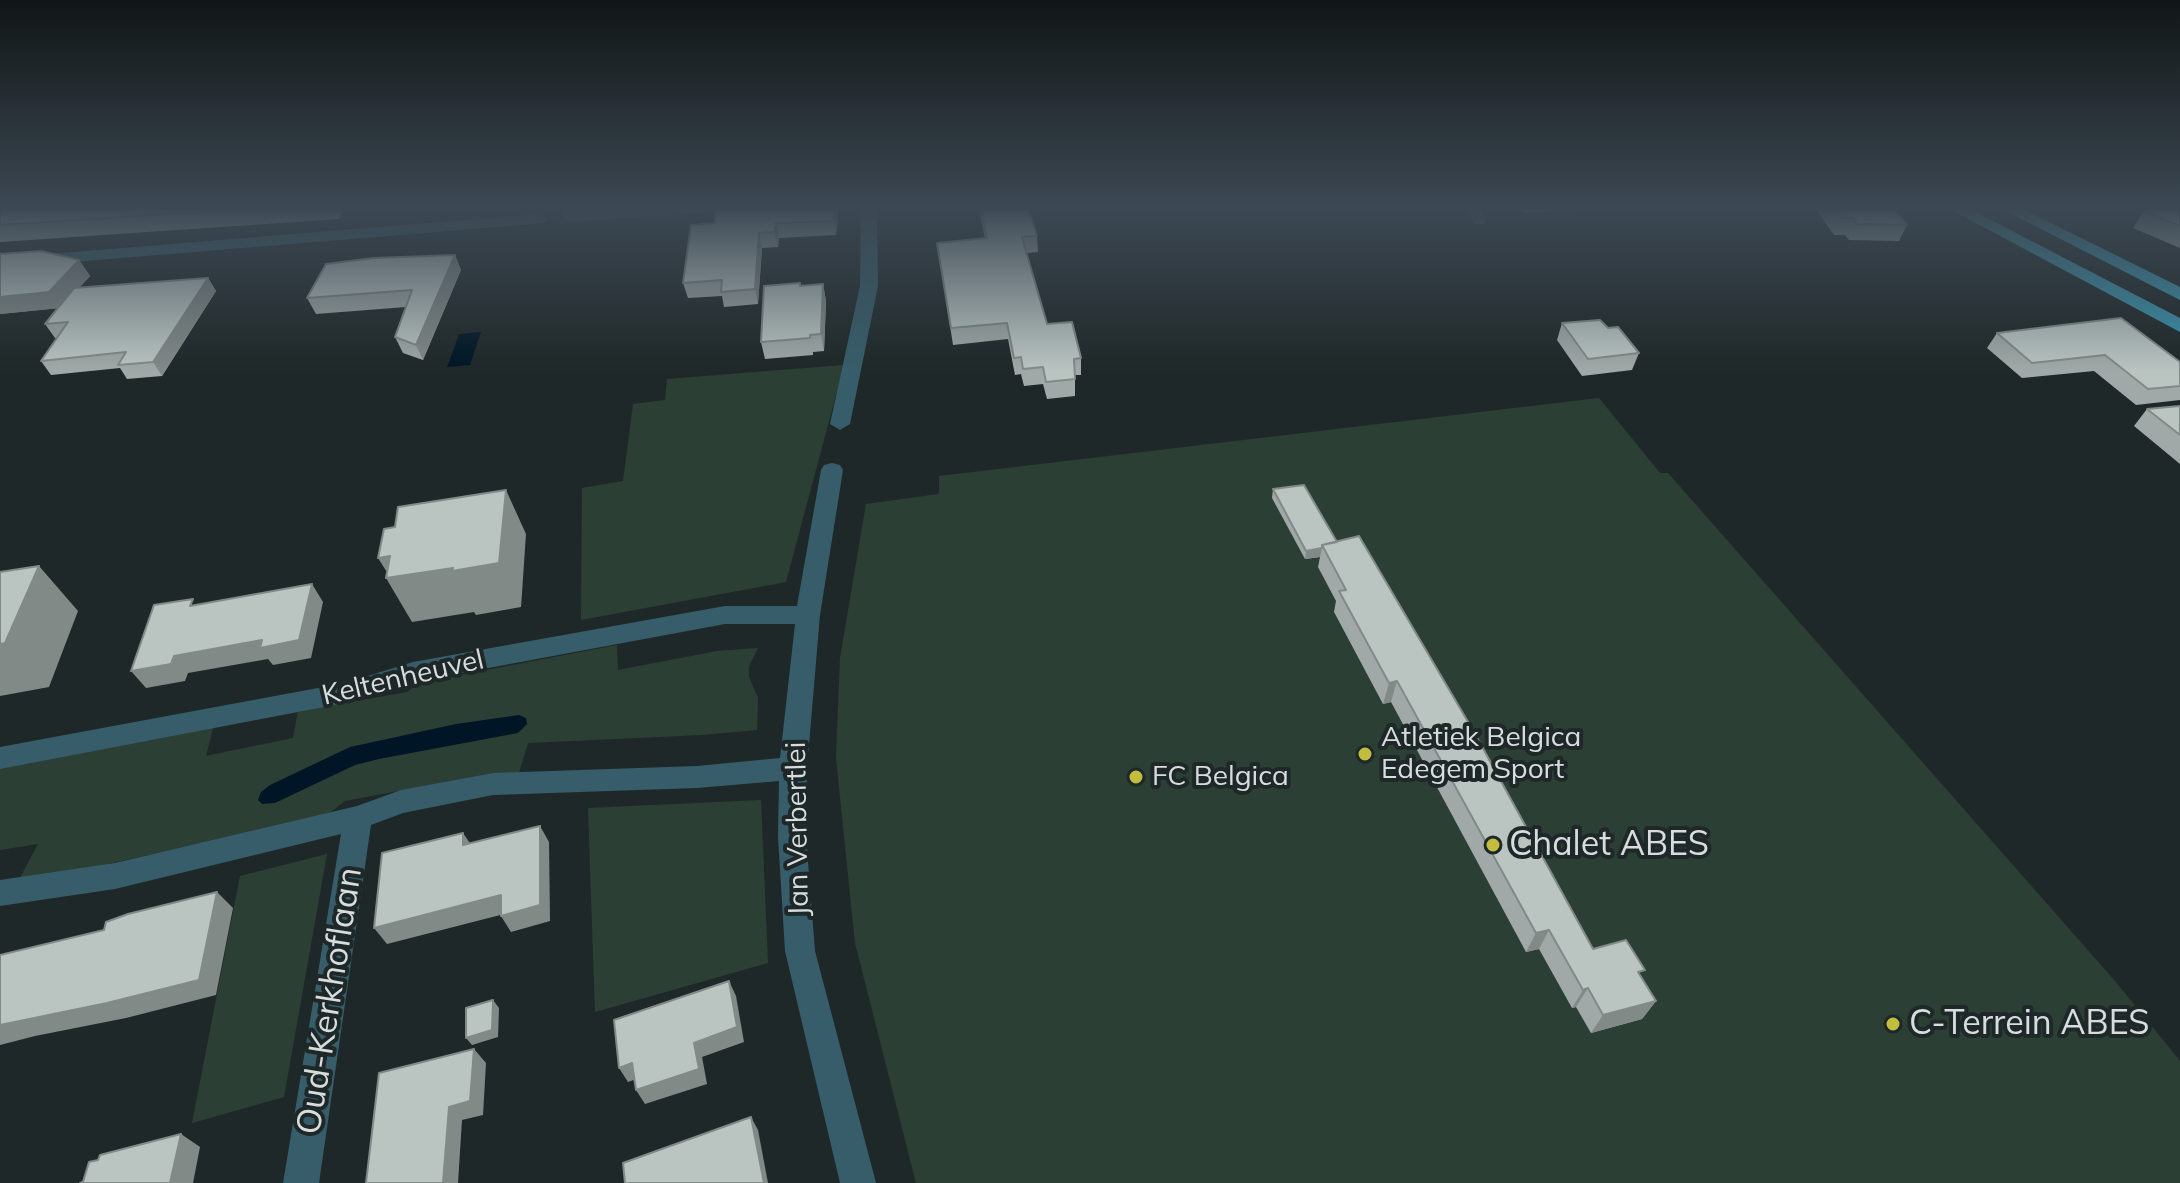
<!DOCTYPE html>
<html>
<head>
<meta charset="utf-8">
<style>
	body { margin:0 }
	canvas { display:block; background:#1f2828 }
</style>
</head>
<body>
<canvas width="2180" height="1183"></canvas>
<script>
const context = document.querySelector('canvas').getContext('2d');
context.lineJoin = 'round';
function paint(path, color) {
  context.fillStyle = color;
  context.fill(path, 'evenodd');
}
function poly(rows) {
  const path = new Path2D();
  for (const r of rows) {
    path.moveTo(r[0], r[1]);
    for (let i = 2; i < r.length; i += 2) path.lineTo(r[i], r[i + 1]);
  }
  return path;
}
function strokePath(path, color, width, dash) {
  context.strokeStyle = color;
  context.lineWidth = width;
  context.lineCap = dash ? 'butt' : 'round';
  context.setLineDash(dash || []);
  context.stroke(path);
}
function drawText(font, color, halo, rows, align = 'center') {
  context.font = font + ' Mulish,sans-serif';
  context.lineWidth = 8;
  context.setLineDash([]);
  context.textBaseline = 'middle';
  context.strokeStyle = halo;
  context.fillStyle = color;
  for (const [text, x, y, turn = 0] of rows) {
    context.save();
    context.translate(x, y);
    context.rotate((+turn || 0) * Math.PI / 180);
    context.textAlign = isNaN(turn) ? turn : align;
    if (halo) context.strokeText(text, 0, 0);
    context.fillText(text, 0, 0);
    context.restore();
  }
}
paint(poly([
	[844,365,786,582,581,620,582,488,623,481,633,404,665,400,667,379],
	[1599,398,1660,473,1668,473,2115,981,2180,1061,2180,1183,916,1183,855,943,836,758,840,658,866,504,939,494,939,476],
	[617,645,618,670,717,651,758,648,749,666,749,677,758,698,757,730,702,735,528,743,519,773,493,773,345,801,327,815,77,871,20,878,38,844,0,850,0,767,213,728,206,756,293,738,298,711,407,692,419,683],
	[761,800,768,963,595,1012,588,808],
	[327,854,284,1097,192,1123,240,876]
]), '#2c3f35');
paint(poly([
	[481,332,470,365,447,367,459,334],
	[519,715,526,718,527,724,518,733,379,759,355,765,275,803,262,804,258,800,261,792,270,785,350,747,456,724]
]), '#001626');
paint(poly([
	[1465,206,1479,206,1486,221,1484,224,1474,224,1465,206]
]), '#365d69');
paint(poly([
	[565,206,581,206,579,211,661,206,742,206,734,211,569,222,561,217,565,206],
	[861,206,877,206,878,286,850,424,840,430,830,424,860,286,861,206],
	[539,214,547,219,545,223,0,268,0,258,539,214],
	[832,463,840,465,843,470,820,615,807,768,806,837,815,951,876,1183,840,1183,785,951,778,837,779,781,697,788,493,795,403,813,371,825,319,1183,283,1183,341,834,115,889,0,906,0,880,115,863,357,806,401,790,493,773,697,766,780,758,795,624,725,624,413,682,345,703,0,769,0,747,345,683,413,662,725,606,797,606,821,470,824,465,832,463]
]), '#365d69');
paint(poly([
	[1944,206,1964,206,2180,318,2180,332,1944,206],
	[1996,206,2017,206,2180,287,2180,300,1996,206]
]), '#3b93ac');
paint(poly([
	[0,206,346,206,339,219,0,242],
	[839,206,836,235,779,238,778,247,762,248,758,304,724,307,722,296,688,298,683,283,715,223],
	[978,206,1046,206,1046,208,1030,210,1037,236,1038,252,1027,253,1047,324,1081,358,1081,375,1075,375,1075,396,1047,399,1043,384,1024,386,1021,374,1015,375,1008,339,953,345,937,243,985,238],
	[1515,206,1578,206,1577,209,1525,213,1518,210],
	[1814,206,1892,206,1907,225,1899,241,1849,240,1845,235,1834,235],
	[2180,206,2180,248,2133,228,2144,211],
	[0,252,1,254,79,260,90,276,79,288,208,278,216,291,162,376,127,379,120,368,51,375,41,361,57,338,55,338,45,324,58,308,0,314],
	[455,255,461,270,423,360,403,353,395,337,406,307,316,314,307,298],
	[823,284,826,301,824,351,813,352,813,355,765,359,761,342,801,286],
	[1562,323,1608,328,1639,353,1632,370,1582,376,1557,340],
	[1997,333,2180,362,2180,400,2136,405,2094,371,2022,378,1987,348],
	[2180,406,2180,464,2134,426,2147,409],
	[1273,489,1337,542,1593,949,1641,976,1656,1001,1642,1019,1591,1033,1576,1007,1572,1008,1539,949,1526,952,1391,702,1383,704,1334,612,1336,601,1318,567,1320,557,1305,559,1272,498]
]), '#a0a9a7');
paint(poly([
	[333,206,346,206,339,219],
	[835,206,839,206,836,235,833,221],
	[776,223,779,238,778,247,774,232],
	[759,233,762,248,758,304,755,289],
	[455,255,461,270,423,360,416,345],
	[79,260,90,276,61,308,0,314,0,297],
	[208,278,216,291,162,376,153,362],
	[823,284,826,301,824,351,821,334],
	[506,490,526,534,521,607,476,615,474,612,412,622,386,578,390,577,378,558,390,556],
	[1322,548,1320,557,1305,559,1306,551],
	[39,566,78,611,49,687,0,696,0,644],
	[312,584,323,602,311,658,273,665,268,659,188,673,185,681,146,688,131,671],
	[1397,681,1391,702,1383,704,1389,683],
	[540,826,549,842,550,921,511,932,501,916],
	[463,833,474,849,463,845],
	[217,892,233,908,216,995,126,1018,35,1036,0,1045,0,1025],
	[501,895,512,912,387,944,374,928],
	[1549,930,1539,949,1526,952,1536,933],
	[729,981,736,996,744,1042,702,1057,707,1084,645,1104,636,1090,694,1043],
	[1588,988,1576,1007,1572,1008,1583,990],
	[493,1000,499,1008,498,1037,472,1045,466,1038],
	[1656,1001,1642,1019,1591,1033,1603,1015],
	[474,1049,486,1063,483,1115,462,1120,458,1183,443,1183,449,1107],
	[632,1063,642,1077,628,1082,619,1068],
	[751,1117,758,1130,768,1183,764,1183],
	[181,1134,200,1147,193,1183,170,1183]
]), '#828a88');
const building = poly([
	[0,206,290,206,0,225,0,206],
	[714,206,835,206,833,221,776,223,774,232,759,233,755,289,721,292,722,280,683,283,691,225,715,223,714,206],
	[980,206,1028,206,1037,236,1022,237,1047,324,1072,322,1081,358,1074,359,1075,379,1046,382,1043,367,1023,369,1021,357,1014,358,1007,323,951,328,937,243,987,238,980,206],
	[1833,206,1892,206,1907,225,1857,224,1853,218,1842,218,1833,206],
	[2165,206,2180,206,2180,226,2144,211,2165,206],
	[41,251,79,260,49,292,0,297,0,254,41,251],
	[455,255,416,345,395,337,412,290,307,298,326,264,374,258,455,255],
	[208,278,153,362,118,365,126,352,41,361,68,322,45,324,74,288,208,278],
	[800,283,800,286,823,284,821,334,810,335,810,338,761,342,764,286,800,283],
	[2121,318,2180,362,2180,386,2148,389,2105,355,2032,363,1997,333,2121,318],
	[1600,320,1608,328,1618,327,1639,353,1588,359,1562,323,1600,320],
	[2180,406,2180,435,2147,409,2180,406],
	[1304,485,1337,542,1322,545,1322,548,1306,551,1273,489,1304,485],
	[506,490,499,563,452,571,453,568,386,578,390,556,378,558,384,529,395,527,398,507,506,490],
	[1359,536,1474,732,1593,949,1626,940,1645,970,1638,972,1656,1001,1603,1015,1588,988,1583,990,1549,930,1536,933,1397,681,1389,683,1339,591,1346,590,1322,545,1359,536],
	[39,566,5,643,0,644,0,572,39,566],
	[312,584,299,640,260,648,262,640,174,656,171,664,131,671,154,605,193,599,190,606,312,584],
	[540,826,540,905,501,916,501,895,374,928,382,853,463,833,463,845,540,826],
	[217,892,199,980,107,1003,0,1025,0,955,104,930,106,922,128,914,217,892],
	[729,981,737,1027,694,1043,699,1069,636,1090,632,1063,619,1068,614,1020,729,981],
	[493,1000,492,1030,466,1038,466,1008,493,1000],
	[474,1049,470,1101,449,1107,443,1183,366,1183,379,1073,474,1049],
	[751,1117,764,1183,625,1183,623,1163,751,1117],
	[181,1134,170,1183,80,1183,83,1182,89,1162,98,1160,100,1155,181,1134]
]);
paint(building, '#bac5c2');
strokePath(building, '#828a88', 2);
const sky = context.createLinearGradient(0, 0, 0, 371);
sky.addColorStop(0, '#111616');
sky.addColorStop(0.56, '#3c4853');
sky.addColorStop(1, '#3c485300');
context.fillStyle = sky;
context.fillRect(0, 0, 2180, 371);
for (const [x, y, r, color] of [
	[1365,754,8,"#c3bd3e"],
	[1136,777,8,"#c3bd3e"],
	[1493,845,8,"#c3bd3e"],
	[1893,1024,8,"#c3bd3e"]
]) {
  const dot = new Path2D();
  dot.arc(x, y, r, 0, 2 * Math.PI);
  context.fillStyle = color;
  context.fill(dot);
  strokePath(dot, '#1f2828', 3);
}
drawText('28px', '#d7dddd', '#1f2828', [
	["Keltenheuvel",403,678,-13],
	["Jan Verbertlei",798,829,-91]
]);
drawText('28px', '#d7dddd', '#1f2828', [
	["Atletiek Belgica",1381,738],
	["Edegem Sport",1381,770],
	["FC Belgica",1152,777]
], 'left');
drawText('34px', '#d7dddd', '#1f2828', [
	["Chalet ABES",1509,845],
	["C-Terrein ABES",1909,1024]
], 'left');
drawText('34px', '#d7dddd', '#1f2828', [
	["Oud-Kerkhoflaan",330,1001,-81]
]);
</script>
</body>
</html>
